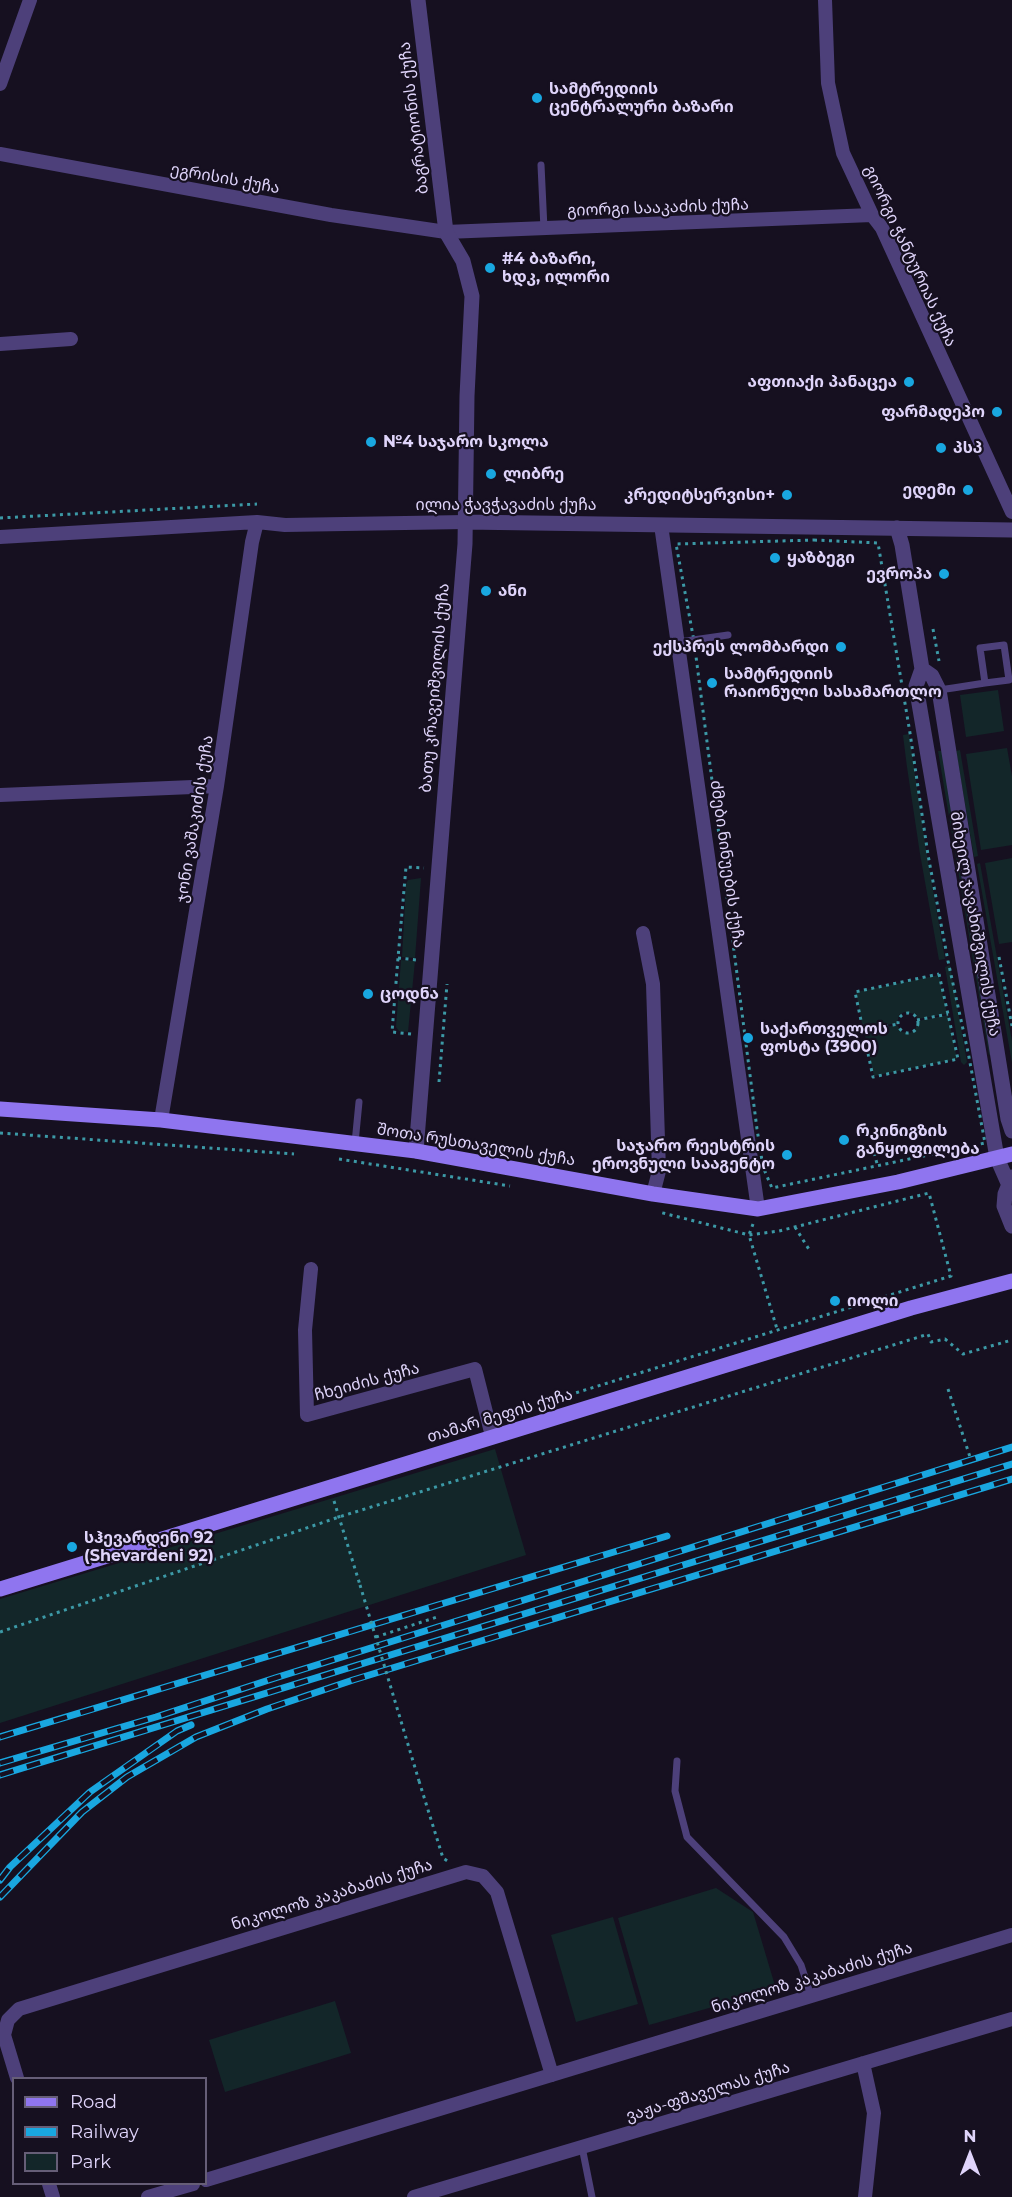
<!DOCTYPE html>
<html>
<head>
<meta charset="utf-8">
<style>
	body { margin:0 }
	#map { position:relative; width:1012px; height:2197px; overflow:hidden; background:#161020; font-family:Montserrat,sans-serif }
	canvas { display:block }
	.legend { position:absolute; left:12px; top:2077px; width:195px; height:108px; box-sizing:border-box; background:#161020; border:2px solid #665e77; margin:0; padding:8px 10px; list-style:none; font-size:18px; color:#dfd4fa }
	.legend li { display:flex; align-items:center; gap:12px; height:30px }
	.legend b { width:30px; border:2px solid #665e77 }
	.north { position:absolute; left:940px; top:2125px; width:60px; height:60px; -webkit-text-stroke:4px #161020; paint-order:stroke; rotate:0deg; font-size:16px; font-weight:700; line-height:24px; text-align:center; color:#dfd4fa }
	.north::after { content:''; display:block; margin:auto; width:21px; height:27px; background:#dfd4fa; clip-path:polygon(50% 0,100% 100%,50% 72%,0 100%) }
</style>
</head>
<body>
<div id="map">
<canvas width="1012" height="2197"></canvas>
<ul class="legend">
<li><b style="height:8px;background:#8f75ef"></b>Road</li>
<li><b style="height:8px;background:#19a7e0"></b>Railway</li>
<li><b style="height:16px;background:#132629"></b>Park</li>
</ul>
<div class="north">N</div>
</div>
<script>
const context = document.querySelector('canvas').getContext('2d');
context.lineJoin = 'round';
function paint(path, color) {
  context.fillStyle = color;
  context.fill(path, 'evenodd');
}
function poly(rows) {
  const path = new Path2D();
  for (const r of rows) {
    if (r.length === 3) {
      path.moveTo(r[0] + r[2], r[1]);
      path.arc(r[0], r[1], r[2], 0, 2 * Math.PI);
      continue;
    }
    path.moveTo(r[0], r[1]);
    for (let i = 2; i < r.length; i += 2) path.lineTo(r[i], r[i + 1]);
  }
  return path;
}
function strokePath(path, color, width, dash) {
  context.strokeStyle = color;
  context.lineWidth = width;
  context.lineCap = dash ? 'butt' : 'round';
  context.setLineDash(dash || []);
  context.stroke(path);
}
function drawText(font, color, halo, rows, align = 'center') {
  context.font = font + ' Montserrat,"Noto Sans Georgian",sans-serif';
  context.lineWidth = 4.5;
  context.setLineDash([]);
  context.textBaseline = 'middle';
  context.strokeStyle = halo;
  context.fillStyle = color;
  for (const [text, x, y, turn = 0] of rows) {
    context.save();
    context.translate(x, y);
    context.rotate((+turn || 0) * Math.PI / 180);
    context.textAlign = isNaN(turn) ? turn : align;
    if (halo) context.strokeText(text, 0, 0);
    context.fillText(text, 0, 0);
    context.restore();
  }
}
paint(poly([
	[998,690,1004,731,966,737,960,695],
	[909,734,926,850,945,959,939,960,920,854,907,767,903,735],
	[1007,748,1012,776,1012,845,981,850,966,754],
	[960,750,978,856,974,857,956,751],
	[938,751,942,751,993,1054,989,1055],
	[1012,858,1012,942,999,944,985,863],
	[980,863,1012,1041,1012,1063,977,864],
	[421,878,415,958,402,957,406,884,408,880],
	[401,960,415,961,408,1032,399,1031,396,1027],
	[950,965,967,1062,964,1065,961,1062,945,967],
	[939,975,947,1014,918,1019,915,1014,904,1012,899,1015,897,1023,863,1029,856,992],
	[948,1015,957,1059,874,1076,864,1031,897,1025,902,1032,910,1033,915,1030,918,1021],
	[495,1449,526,1555,0,1723,0,1599],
	[716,1888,753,1912,776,1989,649,2025,618,1918],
	[613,1917,638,2004,576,2022,551,1935],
	[335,2001,351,2053,225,2092,209,2040]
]), '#132629');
strokePath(poly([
	[0,518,257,504],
	[814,540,878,543,910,733,928,855,948,961,968,1052,985,1143,772,1188,763,1167,757,1129,694,641,676,544,814,540],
	[933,629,939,661],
	[999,957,1012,1026],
	[398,958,417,960],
	[939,974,958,1059,873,1077,855,992,939,974],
	[908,1023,10],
	[917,1020,948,1014],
	[863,1030,898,1024],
	[411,1034,392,1032,398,958,406,867,424,868],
	[439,1082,447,984],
	[0,1133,294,1154],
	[874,1153,878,1167],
	[339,1159,510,1186],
	[753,1224,749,1235,777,1329],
	[795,1227,810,1251],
	[948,1389,970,1457],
	[569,1395,951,1276,929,1193,779,1231,749,1235,659,1212],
	[334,1501,360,1585],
	[0,1632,339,1517,919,1337,928,1334,931,1342,945,1339,963,1354,1012,1340],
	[376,1637,437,1617],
	[419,1781,443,1858,449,1862]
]), '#3c99a6', 3, [3, 4.5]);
strokePath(poly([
	[541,165,544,229],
	[679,642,728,635],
	[939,690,953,688,985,683,1009,680,1004,645,980,648,985,683],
	[355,1143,359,1102],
	[677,1761,675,1791,687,1837,784,1937,801,1965,811,1996],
	[582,2147,592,2197]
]), '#4d407a', 7);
strokePath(poly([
	[825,0,828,83,843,153,872,215,882,228,1012,512],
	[0,84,30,0],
	[0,154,331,215,446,232,872,215],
	[0,344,71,339],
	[661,525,758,1209],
	[0,537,257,522,285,525,465,522],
	[0,795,217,786],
	[643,933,653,984,659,1171,653,1194],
	[161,1120,217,786,252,542,257,522],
	[311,1269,305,1330,307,1415,475,1369,492,1436],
	[863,2063,874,2113,865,2197],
	[17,2078,4,2035,8,2020,19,2009,466,1872,483,1876,497,1892,552,2075],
	[206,2180,1012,1935],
	[49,2184,53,2197],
	[148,2197,193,2184],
	[414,2197,1012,2019]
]), '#4d407a', 14);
strokePath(poly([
	[465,522,1012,530],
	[897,528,902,545,922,669,916,686,997,1158,1008,1183],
	[922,669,932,676,939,690,1008,1119,1012,1131],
	[416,1151,465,544,467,396,472,296,463,261,446,232,418,0],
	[1012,1177,1005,1194,1004,1206,1012,1226]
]), '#4d407a', 15);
strokePath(poly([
	[0,1109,161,1120,416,1151,653,1194,758,1209,898,1182,1012,1154],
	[0,1589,911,1308,1012,1281]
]), '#8f75ef', 15);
const rail = poly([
	[0,1737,667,1536],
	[0,1763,156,1717,275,1678,1012,1447],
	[0,1775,1012,1464],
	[0,1880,10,1867,90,1792,177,1731,191,1725],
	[0,1897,82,1812,127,1777,196,1737,267,1709,353,1680,1012,1479]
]);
strokePath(rail, '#19a7e0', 7);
strokePath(rail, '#161020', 4.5, [14]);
strokePath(poly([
	[360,1585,419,1781]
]), '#3c99a6', 3, [3, 4.5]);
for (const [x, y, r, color] of [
	[537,98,6,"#19a7e0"],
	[490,268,6,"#19a7e0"],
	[909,382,6,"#19a7e0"],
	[997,412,6,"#19a7e0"],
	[371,442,6,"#19a7e0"],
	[941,448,6,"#19a7e0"],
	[491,474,6,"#19a7e0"],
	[968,490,6,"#19a7e0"],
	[787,495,6,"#19a7e0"],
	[775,558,6,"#19a7e0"],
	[944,574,6,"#19a7e0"],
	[486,591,6,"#19a7e0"],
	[841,647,6,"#19a7e0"],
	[712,683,6,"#19a7e0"],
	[368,994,6,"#19a7e0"],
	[748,1038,6,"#19a7e0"],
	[844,1140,6,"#19a7e0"],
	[787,1155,6,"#19a7e0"],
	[835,1301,6,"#19a7e0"],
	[72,1547,6,"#19a7e0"]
]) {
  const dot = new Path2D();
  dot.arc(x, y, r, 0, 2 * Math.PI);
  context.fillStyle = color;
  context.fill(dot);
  strokePath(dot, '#161020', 2);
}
drawText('bold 16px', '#dfd4fa', '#161020', [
	["სამტრედიის",549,89],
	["ცენტრალური ბაზარი",549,107],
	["#4 ბაზარი,",502,259],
	["ხდკ, ილორი",502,277],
	["აფთიაქი პანაცეა",897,382,"right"],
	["ფარმადეპო",985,412,"right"],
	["№4 საჯარო სკოლა",383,442],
	["პსპ",953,448],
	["ლიბრე",503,474],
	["ედემი",956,490,"right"],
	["კრედიტსერვისი+",775,495,"right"],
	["ყაზბეგი",787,558],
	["ევროპა",932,574,"right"],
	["ანი",498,591],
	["ექსპრეს ლომბარდი",829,647,"right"],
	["სამტრედიის",724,674],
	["რაიონული სასამართლო",724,692],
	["ცოდნა",380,994],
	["საქართველოს",760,1029],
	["ფოსტა (3900)",760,1047],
	["რკინიგზის",856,1131],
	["განყოფილება",856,1149],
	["საჯარო რეესტრის",775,1146,"right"],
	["ეროვნული სააგენტო",775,1164,"right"],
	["იოლი",847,1301],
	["სჰევარდენი 92",84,1538],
	["(Shevardeni 92)",84,1556]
], 'left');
drawText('16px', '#dfd4fa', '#161020', [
	["ბაგრატიონის ქუჩა",414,118,-97],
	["ეგრისის ქუჩა",225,179,10],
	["გიორგი სააკაძის ქუჩა",658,208,-2],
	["გიორგი ჭანტურიას ქუჩა",910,256,65],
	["ილია ჭავჭავაძის ქუჩა",506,505],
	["ბათუ კრავეიშვილის ქუჩა",435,688,-85],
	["ჯონი ვაშაკიძის ქუჩა",195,819,-81],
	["ძმები ნინუების ქუჩა",727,864,82],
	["მიხეილ ჯავახიშვილის ქუჩა",975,924,80],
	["შოთა რუსთაველის ქუჩა",476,1145,9],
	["ჩხეიძის ქუჩა",367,1382,-15],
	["თამარ მეფის ქუჩა",500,1416,-17],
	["ნიკოლოზ კაკაბაძის ქუჩა",332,1895,-17],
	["ნიკოლოზ კაკაბაძის ქუჩა",812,1978,-17],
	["ვაჟა-ფშაველას ქუჩა",708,2092,-17]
]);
</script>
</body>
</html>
